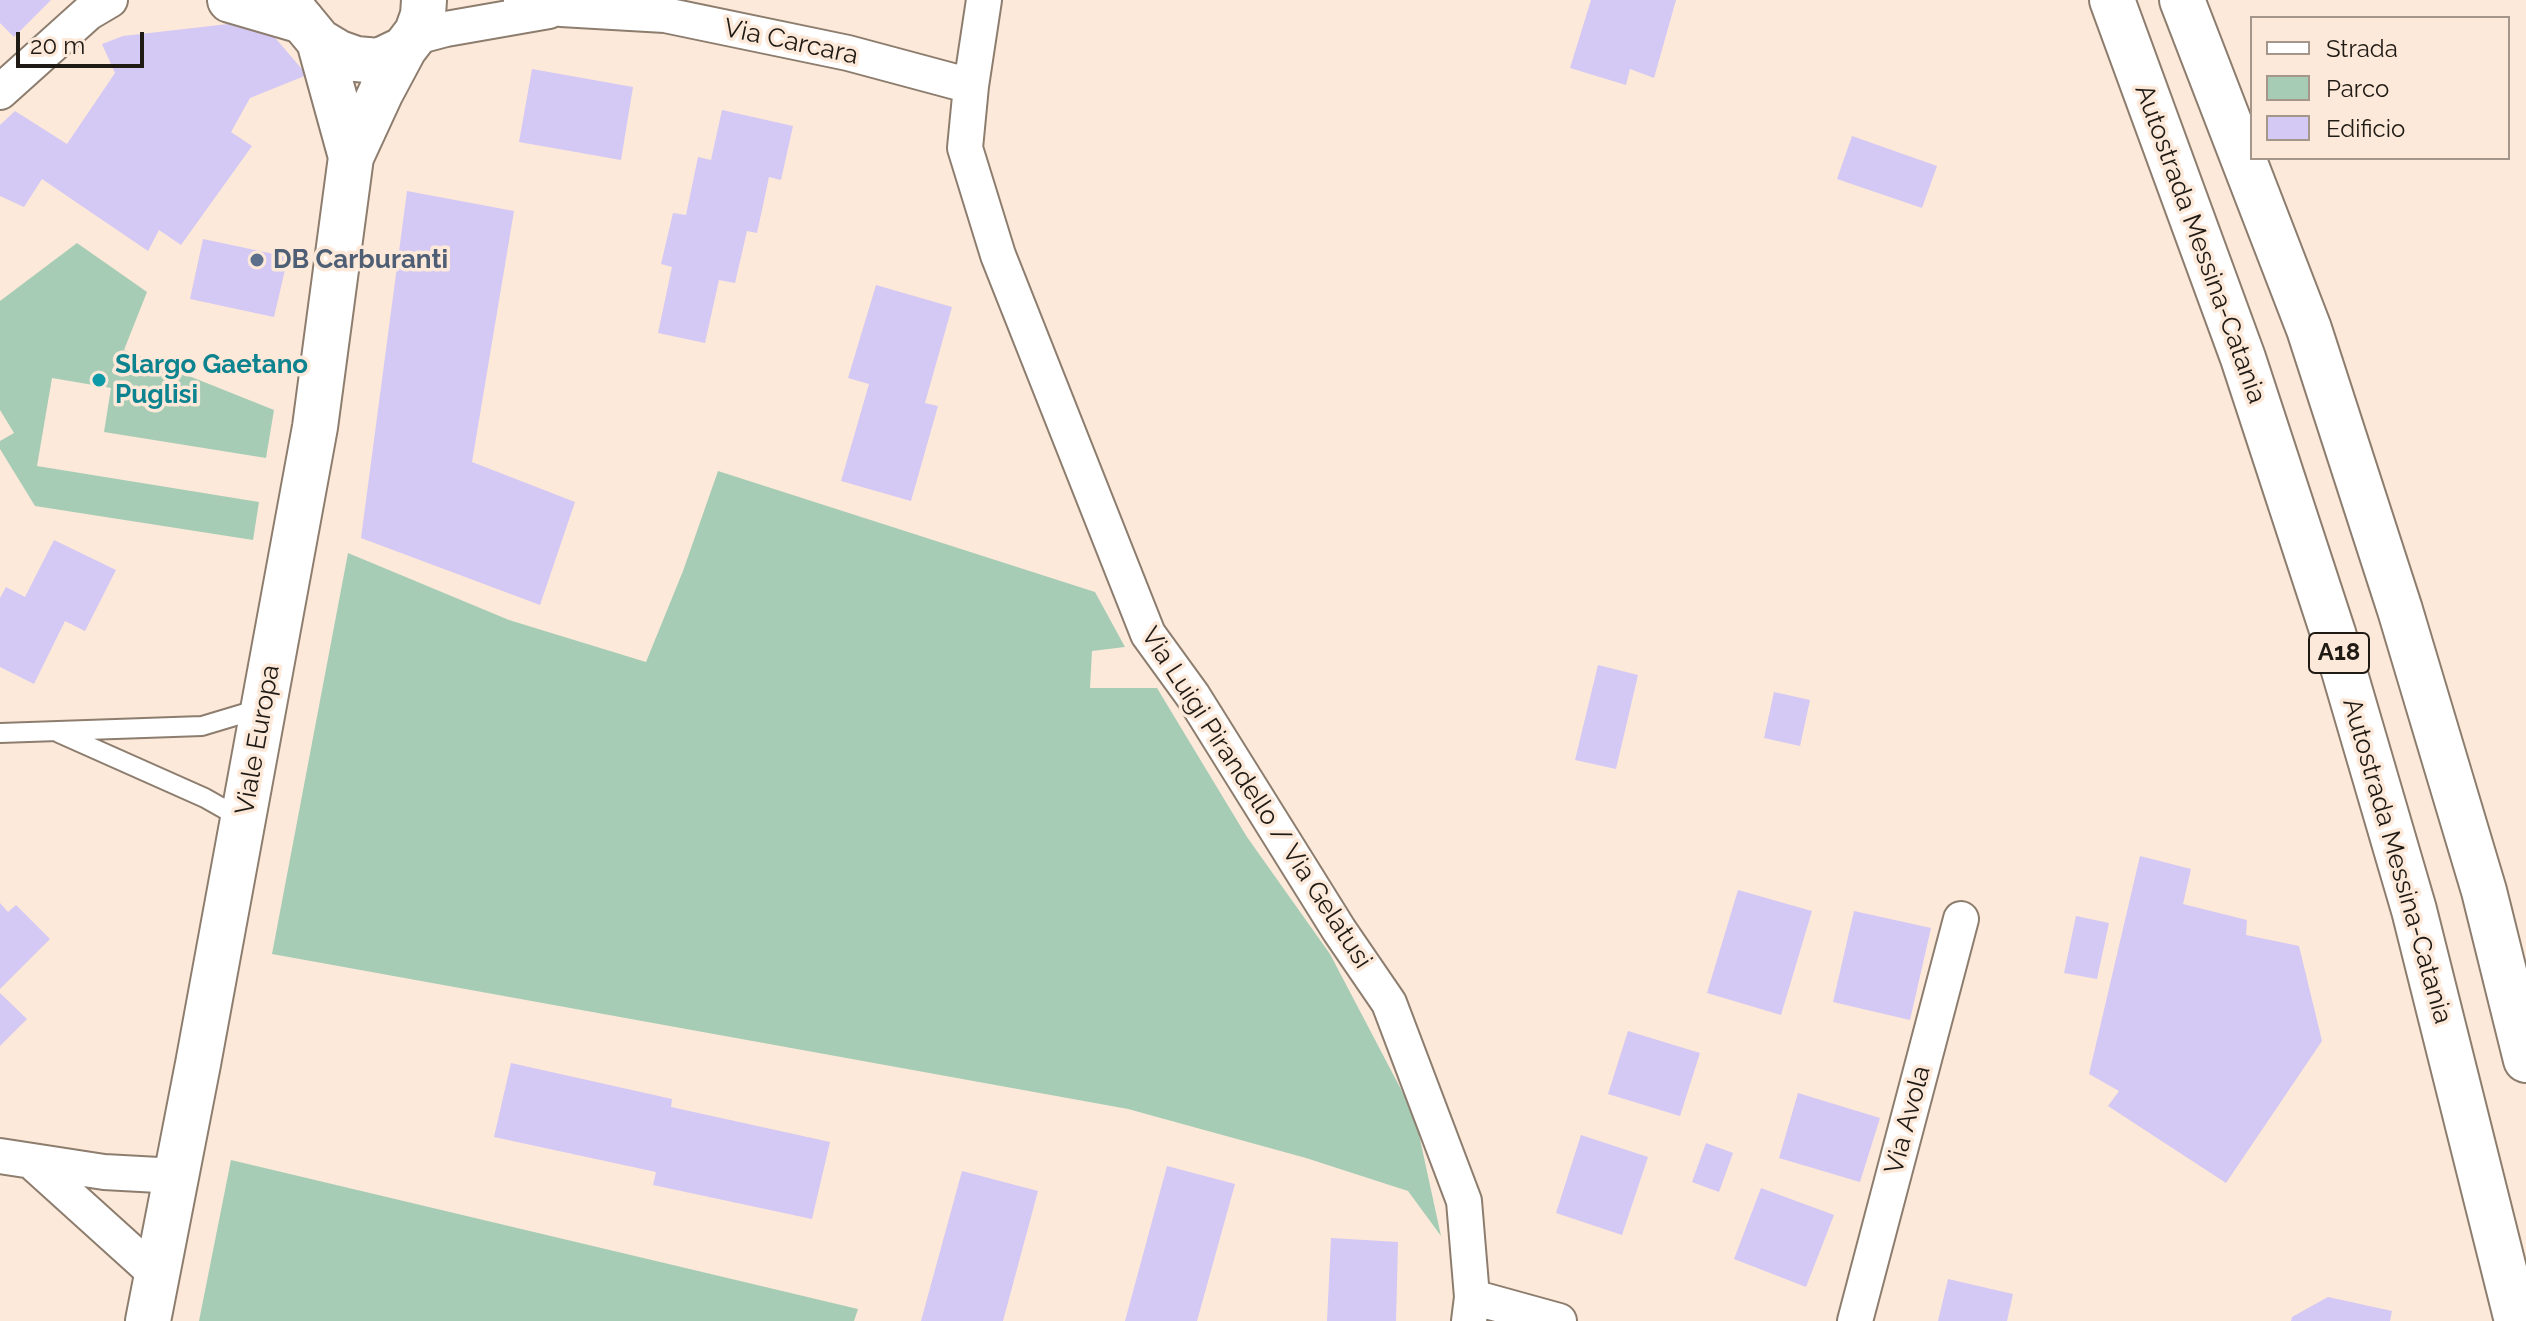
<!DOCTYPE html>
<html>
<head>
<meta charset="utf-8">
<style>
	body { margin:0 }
	#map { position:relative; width:2526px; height:1321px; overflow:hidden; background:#fce9d9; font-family:Raleway,sans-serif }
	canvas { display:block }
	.legend { position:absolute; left:2250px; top:16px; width:260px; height:144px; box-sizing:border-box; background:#fce9d9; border:2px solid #a4968a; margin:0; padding:10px 14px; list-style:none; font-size:24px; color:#201a14 }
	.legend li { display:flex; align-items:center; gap:16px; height:40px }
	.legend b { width:40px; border:2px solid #a4968a }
	.scale { position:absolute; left:16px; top:32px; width:128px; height:36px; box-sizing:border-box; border:4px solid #201a14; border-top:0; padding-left:10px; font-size:24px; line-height:28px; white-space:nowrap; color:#201a14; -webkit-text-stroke:6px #fce9d9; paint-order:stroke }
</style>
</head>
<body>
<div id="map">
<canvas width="2526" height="1321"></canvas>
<ul class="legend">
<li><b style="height:10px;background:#fff"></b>Strada</li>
<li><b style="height:22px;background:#a7ccb6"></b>Parco</li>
<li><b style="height:22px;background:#d4c8f4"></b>Edificio</li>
</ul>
<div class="scale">20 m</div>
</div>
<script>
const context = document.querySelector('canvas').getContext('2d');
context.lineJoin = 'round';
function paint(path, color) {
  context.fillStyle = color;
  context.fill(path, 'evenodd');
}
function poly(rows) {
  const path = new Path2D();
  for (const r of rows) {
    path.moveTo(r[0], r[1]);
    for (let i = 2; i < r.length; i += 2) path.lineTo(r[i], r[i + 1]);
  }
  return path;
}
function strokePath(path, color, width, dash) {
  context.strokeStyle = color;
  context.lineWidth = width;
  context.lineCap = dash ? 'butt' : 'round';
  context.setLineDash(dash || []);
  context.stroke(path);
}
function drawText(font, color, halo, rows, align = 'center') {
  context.font = font + ' Raleway,sans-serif';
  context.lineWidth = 7;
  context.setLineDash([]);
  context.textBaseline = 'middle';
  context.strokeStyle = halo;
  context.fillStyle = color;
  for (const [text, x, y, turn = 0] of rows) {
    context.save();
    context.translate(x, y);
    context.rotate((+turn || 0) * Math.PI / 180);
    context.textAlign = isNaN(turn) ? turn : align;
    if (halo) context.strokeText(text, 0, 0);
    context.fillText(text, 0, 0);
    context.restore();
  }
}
paint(poly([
	[77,243,147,292,124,350,274,410,266,458,104,432,111,388,52,378,37,466,259,502,253,540,35,506,0,449,0,441,14,433,0,410,0,301],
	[718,471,1095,592,1125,647,1092,651,1090,688,1157,688,1247,837,1330,954,1415,1116,1441,1236,1408,1191,1306,1158,1128,1109,272,954,348,553,509,620,646,662,683,571],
	[231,1160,858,1309,854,1321,199,1321]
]), '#a7ccb6');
paint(poly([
	[0,0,51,0,14,37,0,23],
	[1591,0,1676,0,1654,78,1630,69,1626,85,1570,68],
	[237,23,271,33,307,75,250,98,231,132,252,146,181,245,159,230,148,251,42,179,24,207,0,196,0,125,15,111,67,144,115,73,102,44,123,36],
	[532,69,633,87,621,160,519,142],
	[722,110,793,126,781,180,769,177,757,233,747,231,735,283,719,280,705,343,658,333,672,267,661,264,673,213,686,215,698,157,711,160],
	[1852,136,1937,166,1922,208,1837,179],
	[407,191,514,211,472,462,575,502,540,605,361,538],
	[203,239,288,257,274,317,190,299],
	[876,285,952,307,925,403,938,406,911,501,841,481,869,384,848,378],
	[54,540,116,570,85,631,65,621,34,684,0,667,0,598,6,587,25,597],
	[1598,665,1638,675,1616,769,1575,760],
	[1774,692,1810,700,1800,746,1764,738],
	[2140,856,2191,869,2183,904,2247,920,2246,935,2299,946,2322,1041,2226,1183,2108,1106,2119,1091,2089,1074],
	[1738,890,1812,911,1781,1015,1707,993],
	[0,903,8,912,16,905,50,939,0,989],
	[1854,911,1931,928,1910,1020,1833,1002],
	[2076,916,2109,923,2097,979,2064,973],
	[0,993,27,1019,0,1046],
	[1628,1031,1700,1053,1680,1116,1608,1094],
	[511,1063,672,1099,671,1107,830,1142,812,1219,653,1185,656,1172,494,1137],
	[1798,1093,1880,1118,1860,1182,1779,1158],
	[1581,1135,1648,1157,1622,1235,1556,1213],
	[1706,1143,1733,1153,1719,1192,1692,1182],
	[1167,1166,1235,1184,1197,1321,1125,1321],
	[962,1171,1038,1191,1003,1321,921,1321],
	[1761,1188,1834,1215,1806,1287,1734,1259],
	[1331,1238,1398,1242,1396,1321,1327,1321],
	[1948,1279,2013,1294,2007,1321,1938,1321],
	[2328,1297,2392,1311,2390,1321,2291,1321,2292,1317]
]), '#d4c8f4');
const service = poly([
	[0,733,202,726,262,708],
	[59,733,205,798,242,819]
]);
const minor = poly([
	[521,0,561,9,665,15,848,53,971,86],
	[984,0,971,86,965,148,998,255,1148,634,1193,696,1339,930,1389,1003,1464,1201,1472,1297,1469,1321],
	[412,38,446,29,549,11],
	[0,92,88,13,110,0],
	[0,1156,104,1172,177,1176],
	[32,1162,157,1275],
	[1472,1297,1559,1321],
	[1855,1321,1961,919]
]);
const tertiary = poly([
	[230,0,302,21]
]);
const secondary = poly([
	[290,0,295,12,319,41,339,53,356,59,379,61,404,49,417,32,423,15,424,0],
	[319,41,351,157],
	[148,1321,198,1064,315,427,351,157,381,92,404,49]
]);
const motorway = poly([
	[2112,0,2243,358,2333,633,2414,910,2517,1321],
	[2182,0,2309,329,2400,610,2484,891,2526,1060]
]);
strokePath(service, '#8d7d6e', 22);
strokePath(minor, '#8d7d6e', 38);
strokePath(tertiary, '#8d7d6e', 48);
strokePath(secondary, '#8d7d6e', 48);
strokePath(motorway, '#8d7d6e', 48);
strokePath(service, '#fff', 18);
strokePath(minor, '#fff', 34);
strokePath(tertiary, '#fff', 44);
strokePath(secondary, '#fff', 44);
strokePath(motorway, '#fff', 44);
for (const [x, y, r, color] of [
	[257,260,8,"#5c6f8a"],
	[99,380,8,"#0f9aa8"]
]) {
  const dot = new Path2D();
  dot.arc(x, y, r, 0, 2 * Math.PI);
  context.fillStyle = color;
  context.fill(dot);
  strokePath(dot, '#fce9d9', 3);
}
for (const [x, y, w] of [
	[2339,653,60]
]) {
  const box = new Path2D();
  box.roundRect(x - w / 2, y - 20, w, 40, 6);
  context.fillStyle = '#fce9d9';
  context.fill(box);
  strokePath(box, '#201a14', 2);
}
drawText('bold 24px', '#201a14', null, [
	["A18",2339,653]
]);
drawText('26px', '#201a14', '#fce9d9', [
	["Via Carcara",791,42,12],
	["Autostrada Messina-Catania",2200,244,70],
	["Viale Europa",258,740,-80],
	["Via Luigi Pirandello / Via Gelatusi",1256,798,57],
	["Autostrada Messina-Catania",2397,861,74],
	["Via Avola",1908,1120,-75]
]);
drawText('bold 26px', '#4e5e75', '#fce9d9', [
	["DB Carburanti",273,260]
], 'left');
drawText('bold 26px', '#0d838f', '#fce9d9', [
	["Slargo Gaetano",115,365],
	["Puglisi",115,395]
], 'left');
</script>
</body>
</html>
